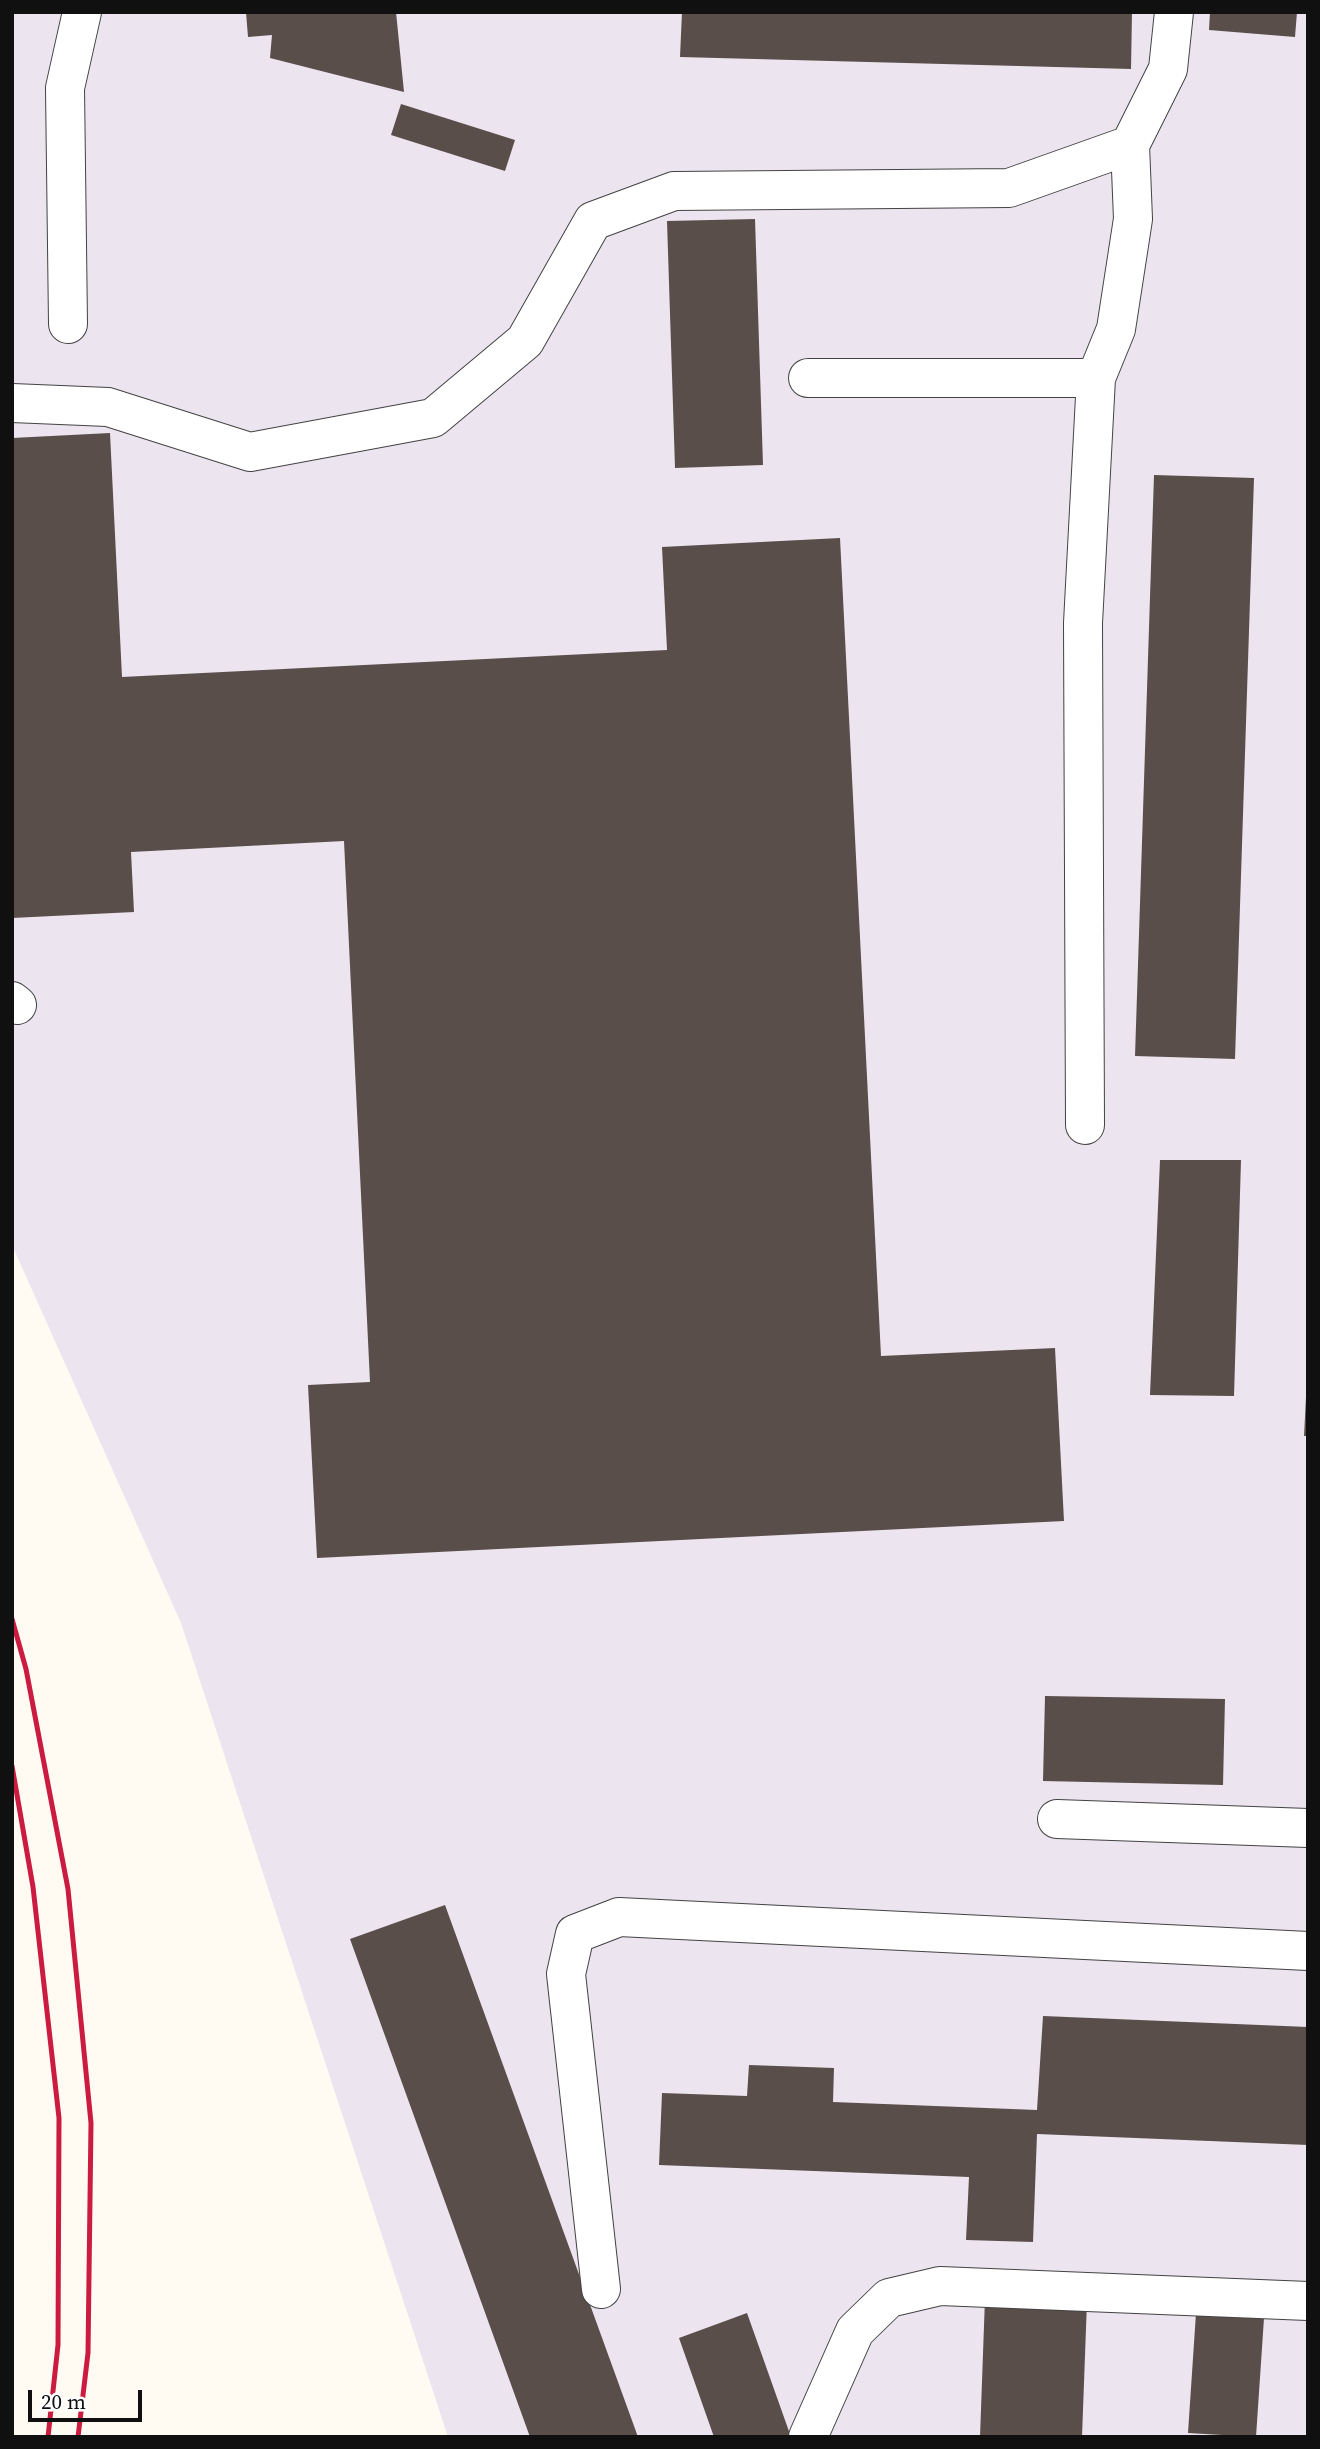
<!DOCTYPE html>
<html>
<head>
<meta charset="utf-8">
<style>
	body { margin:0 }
	#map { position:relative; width:1320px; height:2449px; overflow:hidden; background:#fffbf3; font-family:"Source Serif 4",serif }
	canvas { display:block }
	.frame { position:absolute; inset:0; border:14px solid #101010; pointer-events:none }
	.scale { position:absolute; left:28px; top:2390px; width:114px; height:32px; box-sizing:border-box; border:4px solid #101010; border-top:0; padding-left:9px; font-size:21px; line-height:24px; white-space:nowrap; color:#101010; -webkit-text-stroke:5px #fff; paint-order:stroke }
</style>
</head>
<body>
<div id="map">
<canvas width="1320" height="2449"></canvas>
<div class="frame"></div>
<div class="scale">20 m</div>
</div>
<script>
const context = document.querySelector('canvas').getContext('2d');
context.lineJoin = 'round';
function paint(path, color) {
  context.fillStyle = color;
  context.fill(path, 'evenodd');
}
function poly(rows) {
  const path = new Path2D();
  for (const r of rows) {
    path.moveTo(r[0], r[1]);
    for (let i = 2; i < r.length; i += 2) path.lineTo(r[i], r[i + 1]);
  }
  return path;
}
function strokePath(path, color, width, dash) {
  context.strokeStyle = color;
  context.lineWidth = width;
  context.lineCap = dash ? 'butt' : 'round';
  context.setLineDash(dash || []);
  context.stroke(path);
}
paint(poly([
	[12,12,1308,12,1308,2437,448,2437,181,1623,12,1245]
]), '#ece4ef');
paint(poly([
	[246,12,396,12,404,92,270,58,272,35,248,37],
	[682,12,1132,12,1131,69,680,57],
	[1210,12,1297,12,1295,37,1209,30],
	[401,104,515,140,505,171,391,135],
	[755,219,763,465,675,468,667,221],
	[110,433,122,677,667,650,662,547,840,538,881,1356,1055,1348,1064,1521,317,1558,308,1385,370,1382,344,841,131,852,134,912,12,918,12,438],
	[1154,475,1254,478,1235,1059,1135,1056],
	[1160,1160,1241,1160,1234,1396,1150,1395],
	[1306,1397,1308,1397,1308,1436,1304,1436],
	[1045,1696,1225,1699,1223,1785,1043,1781],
	[445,1905,638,2437,530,2437,350,1939],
	[1043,2016,1308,2027,1308,2145,1037,2134,1033,2242,966,2240,969,2177,659,2165,662,2093,747,2096,749,2065,834,2068,833,2102,1037,2110],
	[985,2298,1087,2301,1082,2437,980,2437],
	[747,2313,791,2437,714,2437,679,2338],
	[1196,2313,1264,2318,1256,2437,1188,2433]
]), '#5a4e4b');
const minor = poly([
	[68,324,65,88,82,12],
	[808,378,1096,378],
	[12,403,108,407,250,452,433,418,525,341,593,221,674,191,1009,188,1130,145,1168,69,1174,12],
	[12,1001,17,1005],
	[1085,1125,1083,623,1096,378,1116,329,1133,219,1130,145],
	[1057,1819,1308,1828],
	[601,2289,566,1974,575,1934,619,1917,1308,1951],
	[808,2437,855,2331,889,2298,940,2286,1308,2301]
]);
strokePath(minor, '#434343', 40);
strokePath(minor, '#fff', 38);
strokePath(poly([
	[12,1619,26,1669,68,1889,91,2123,88,2353,78,2437],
	[12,1766,33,1887,59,2118,58,2345,48,2437]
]), '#cc1b41', 5);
</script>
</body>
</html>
